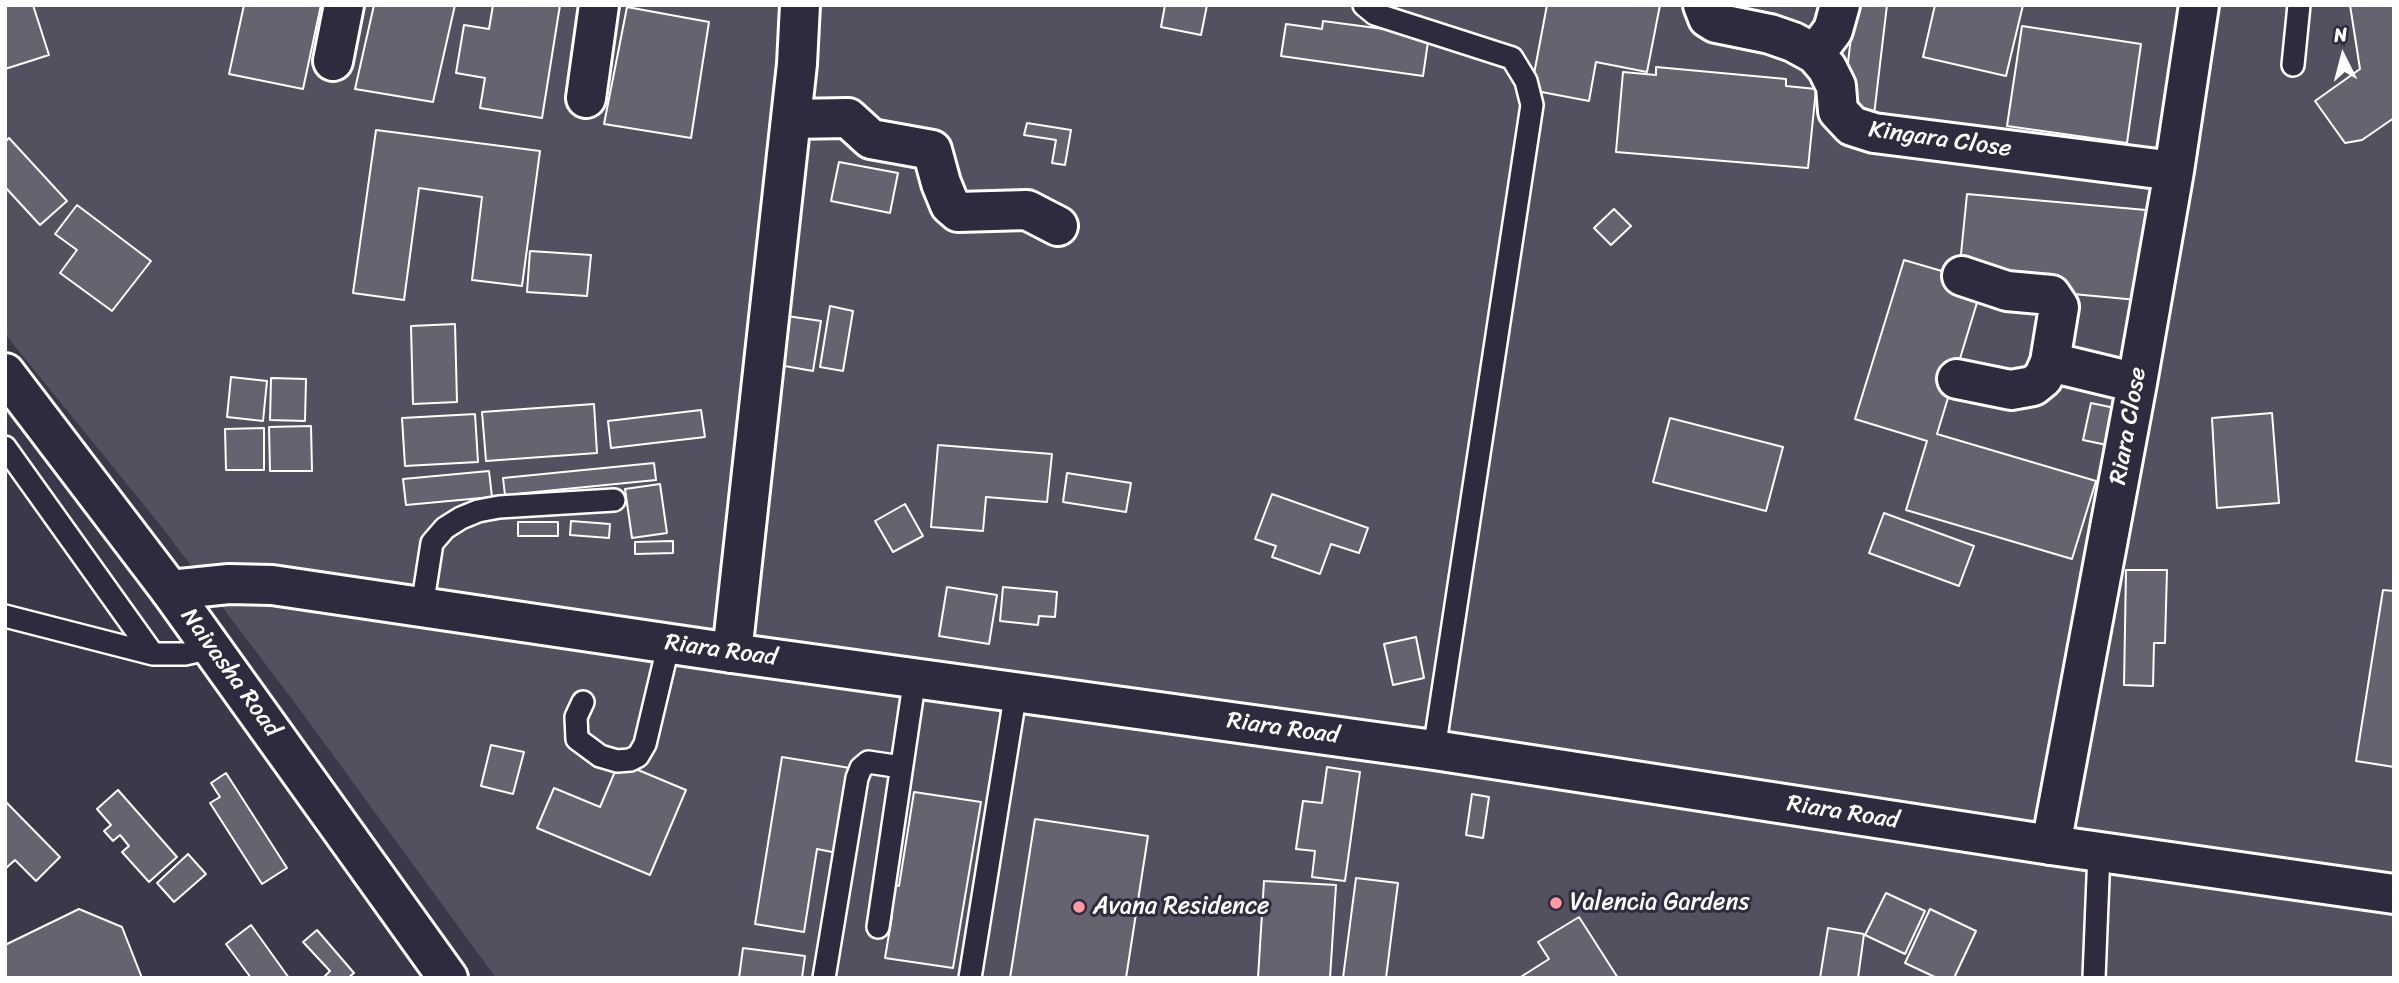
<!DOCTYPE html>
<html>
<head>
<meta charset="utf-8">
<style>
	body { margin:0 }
	#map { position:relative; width:2399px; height:983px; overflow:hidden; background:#3c3749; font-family:Sriracha,sans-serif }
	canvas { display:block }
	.frame { position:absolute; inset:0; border:7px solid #fff; pointer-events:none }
	.north { position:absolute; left:2308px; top:21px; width:70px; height:70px; -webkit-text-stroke:5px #2f2a3d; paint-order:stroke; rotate:354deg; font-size:19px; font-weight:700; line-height:28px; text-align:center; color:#fff }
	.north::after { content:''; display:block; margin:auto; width:24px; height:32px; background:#fff; clip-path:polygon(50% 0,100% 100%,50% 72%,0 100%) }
</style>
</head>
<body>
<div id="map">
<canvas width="2399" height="983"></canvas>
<div class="frame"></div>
<div class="north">N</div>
</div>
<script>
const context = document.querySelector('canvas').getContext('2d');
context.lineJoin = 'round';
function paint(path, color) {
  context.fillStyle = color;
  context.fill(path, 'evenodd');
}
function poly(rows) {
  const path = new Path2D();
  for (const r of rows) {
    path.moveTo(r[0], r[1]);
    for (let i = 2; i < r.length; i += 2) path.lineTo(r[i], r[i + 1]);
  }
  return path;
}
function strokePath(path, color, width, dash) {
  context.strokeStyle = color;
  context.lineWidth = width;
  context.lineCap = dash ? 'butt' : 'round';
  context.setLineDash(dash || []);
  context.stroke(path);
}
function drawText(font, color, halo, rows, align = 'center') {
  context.font = font + ' Sriracha,sans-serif';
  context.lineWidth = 6;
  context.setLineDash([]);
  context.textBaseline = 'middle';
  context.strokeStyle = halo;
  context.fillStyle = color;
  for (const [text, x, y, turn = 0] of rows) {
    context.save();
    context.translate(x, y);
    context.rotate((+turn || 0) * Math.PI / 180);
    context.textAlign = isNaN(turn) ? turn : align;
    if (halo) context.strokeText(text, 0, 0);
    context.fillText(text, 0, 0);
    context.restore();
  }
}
paint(poly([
	[5,5,2394,5,2394,978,496,978,295,703,161,526,5,334]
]), '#555060');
const building = poly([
	[5,5,33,5,49,55,5,69,5,5],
	[244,5,321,5,303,89,229,74,244,5],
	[374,5,455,5,433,102,355,89,374,5],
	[493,5,560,5,542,118,480,108,485,78,456,73,464,25,489,29,493,5],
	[1165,5,1207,5,1201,35,1161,27,1165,5],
	[1547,5,1660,5,1647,72,1596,62,1589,101,1531,90,1547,5],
	[1855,5,1887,5,1874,115,1842,111,1855,5],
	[1935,5,2023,5,2006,76,1923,57,1935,5],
	[2350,5,2394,5,2394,118,2362,140,2345,143,2315,101,2360,69,2350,5],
	[627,7,709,22,691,138,604,124,627,7],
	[1323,21,1429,35,1423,76,1281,56,1286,24,1322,29,1323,21],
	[2022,26,2141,44,2127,143,2007,126,2022,26],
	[1656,67,1786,79,1786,86,1816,89,1808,168,1616,152,1623,72,1656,75,1656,67],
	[1027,123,1071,130,1065,165,1052,163,1056,140,1024,135,1027,123],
	[376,130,540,151,522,286,472,280,482,197,419,188,404,300,353,293,376,130],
	[9,138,67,201,40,225,5,187,5,142,9,138],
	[839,162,898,173,890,213,831,201,839,162],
	[1967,194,2146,210,2137,300,2009,288,1959,274,1967,194],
	[77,205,151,261,112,311,60,273,77,250,55,234,77,205],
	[1614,209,1631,226,1611,245,1594,228,1614,209],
	[530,251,591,255,587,296,527,292,530,251],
	[1904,260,1983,283,1937,434,2096,481,2072,559,1906,510,1927,441,1855,419,1904,260],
	[830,306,853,311,843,371,820,367,830,306],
	[787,316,821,321,813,371,779,365,787,316],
	[455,324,457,402,413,404,411,326,455,324],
	[231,377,267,381,263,421,227,417,231,377],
	[271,378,306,379,305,421,270,420,271,378],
	[2091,403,2129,411,2121,448,2083,440,2091,403],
	[594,404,597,453,486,461,482,412,594,404],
	[701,410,705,437,611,448,608,421,701,410],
	[2272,413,2279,503,2217,508,2212,418,2272,413],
	[475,414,478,462,405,466,402,418,475,414],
	[1670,418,1783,447,1766,511,1653,482,1670,418],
	[311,426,312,471,270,471,269,427,311,426],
	[264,428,264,470,226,470,225,429,264,428],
	[938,445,1052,454,1047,502,986,497,983,531,931,527,938,445],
	[654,463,656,480,505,495,503,478,654,463],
	[489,471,492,497,406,505,403,479,489,471],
	[1067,473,1131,483,1126,512,1063,502,1067,473],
	[660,484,667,533,632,538,625,489,660,484],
	[1272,494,1368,528,1359,553,1331,544,1320,574,1272,557,1276,546,1255,539,1272,494],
	[905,504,923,536,893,552,875,521,905,504],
	[1884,513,1974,546,1959,586,1869,553,1884,513],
	[571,521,610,524,609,538,570,535,571,521],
	[518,522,558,522,558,536,518,536,518,522],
	[673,541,673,553,635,554,635,542,673,541],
	[2126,570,2167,570,2165,643,2154,643,2153,686,2124,685,2126,570],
	[947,587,997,595,989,644,939,636,947,587],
	[1003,587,1057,592,1055,617,1039,616,1038,625,1000,621,1003,587],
	[2383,590,2394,591,2394,767,2356,761,2383,590],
	[1416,637,1424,678,1393,685,1384,644,1416,637],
	[491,745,524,752,513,794,481,786,491,745],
	[782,757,850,768,837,853,817,849,804,932,755,924,782,757],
	[619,762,686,790,650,875,537,828,554,788,600,807,619,762],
	[1327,767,1360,772,1345,881,1312,877,1315,851,1296,849,1303,801,1322,803,1327,767],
	[226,773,287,868,262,884,210,803,220,797,211,783,226,773],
	[118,790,177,857,149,882,122,852,129,846,120,835,113,841,104,831,111,825,97,809,118,790],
	[914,792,981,802,953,968,885,958,892,916,881,914,886,883,899,886,914,792],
	[1472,794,1489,797,1483,838,1466,835,1472,794],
	[5,801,60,857,36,881,15,860,5,869,5,801],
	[1035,819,1148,836,1126,978,1010,978,1035,819],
	[188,854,206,874,174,902,157,883,188,854],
	[1356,878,1398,883,1386,978,1343,978,1356,878],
	[1264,881,1336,885,1330,978,1258,978,1264,881],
	[1886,893,1925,911,1905,954,1865,935,1886,893],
	[79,909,122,927,142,978,5,978,5,945,79,909],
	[1930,909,1976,931,1954,978,1937,978,1905,963,1930,909],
	[1579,917,1618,978,1519,978,1549,959,1538,942,1579,917],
	[251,925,289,978,251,978,226,944,251,925],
	[1828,928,1864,934,1858,978,1820,978,1828,928],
	[317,930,354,973,348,978,323,978,330,971,303,942,317,930],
	[743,948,805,956,802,978,739,978,743,948]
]);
paint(building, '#666270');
strokePath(building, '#fff', 2);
const service = poly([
	[1364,5,1375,14,1512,58,1526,81,1532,105,1434,750],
	[2293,65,2299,5],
	[5,447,153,654],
	[422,607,432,543,445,528,461,518,478,511,499,507,614,500],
	[5,616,153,654,185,654,211,648],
	[583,702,576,717,577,739,600,756,617,761,630,760,638,756,645,744,669,643],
	[878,927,915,677],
	[824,978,857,778,861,768,868,762,901,767],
	[970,978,1016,691],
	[2094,978,2099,852]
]);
const minor = poly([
	[1703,5,1708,18,1716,23,1770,34,1793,42,1815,54,1827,68,1836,86,1838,111,1852,126,1874,133,2174,171],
	[1815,54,1833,30,1840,5],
	[333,61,344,5],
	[586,98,599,5],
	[791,119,848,118,871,139,932,150,941,183,950,205,958,212,1027,210,1058,226],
	[2050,362,2137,383],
	[1957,379,2011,390,2033,386,2043,378,2050,362,2059,307,2051,295,2007,291,1962,276],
	[732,653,797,64,800,5],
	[2051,845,2137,383,2174,171,2199,5]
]);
const tertiary = poly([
	[170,590,229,584,272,585,732,653,1434,750,2051,845,2394,894]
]);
const secondary = poly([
	[5,373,170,590,448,978]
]);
strokePath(service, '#fff', 26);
strokePath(minor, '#fff', 44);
strokePath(tertiary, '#fff', 44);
strokePath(secondary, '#fff', 44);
strokePath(service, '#2f2a3d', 21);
strokePath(minor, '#2f2a3d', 38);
strokePath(tertiary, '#2f2a3d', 38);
strokePath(secondary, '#2f2a3d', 38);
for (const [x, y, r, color] of [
	[1556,903,7,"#ff9aa2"],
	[1079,907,7,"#ff9aa2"]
]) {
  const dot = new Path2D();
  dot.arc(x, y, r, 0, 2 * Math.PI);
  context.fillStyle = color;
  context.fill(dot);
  strokePath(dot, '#2f2a3d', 2.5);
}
drawText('24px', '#fff', '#2f2a3d', [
	["Kingara Close",1940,140,8],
	["Riara Close",2129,426,-80],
	["Riara Road",721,651,8],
	["Naivasha Road",230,673,54],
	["Riara Road",1283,729,8],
	["Riara Road",1843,813,9]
]);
drawText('24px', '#fff', '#2f2a3d', [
	["Valencia Gardens",1570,903],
	["Avana Residence",1093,907]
], 'left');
</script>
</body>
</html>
